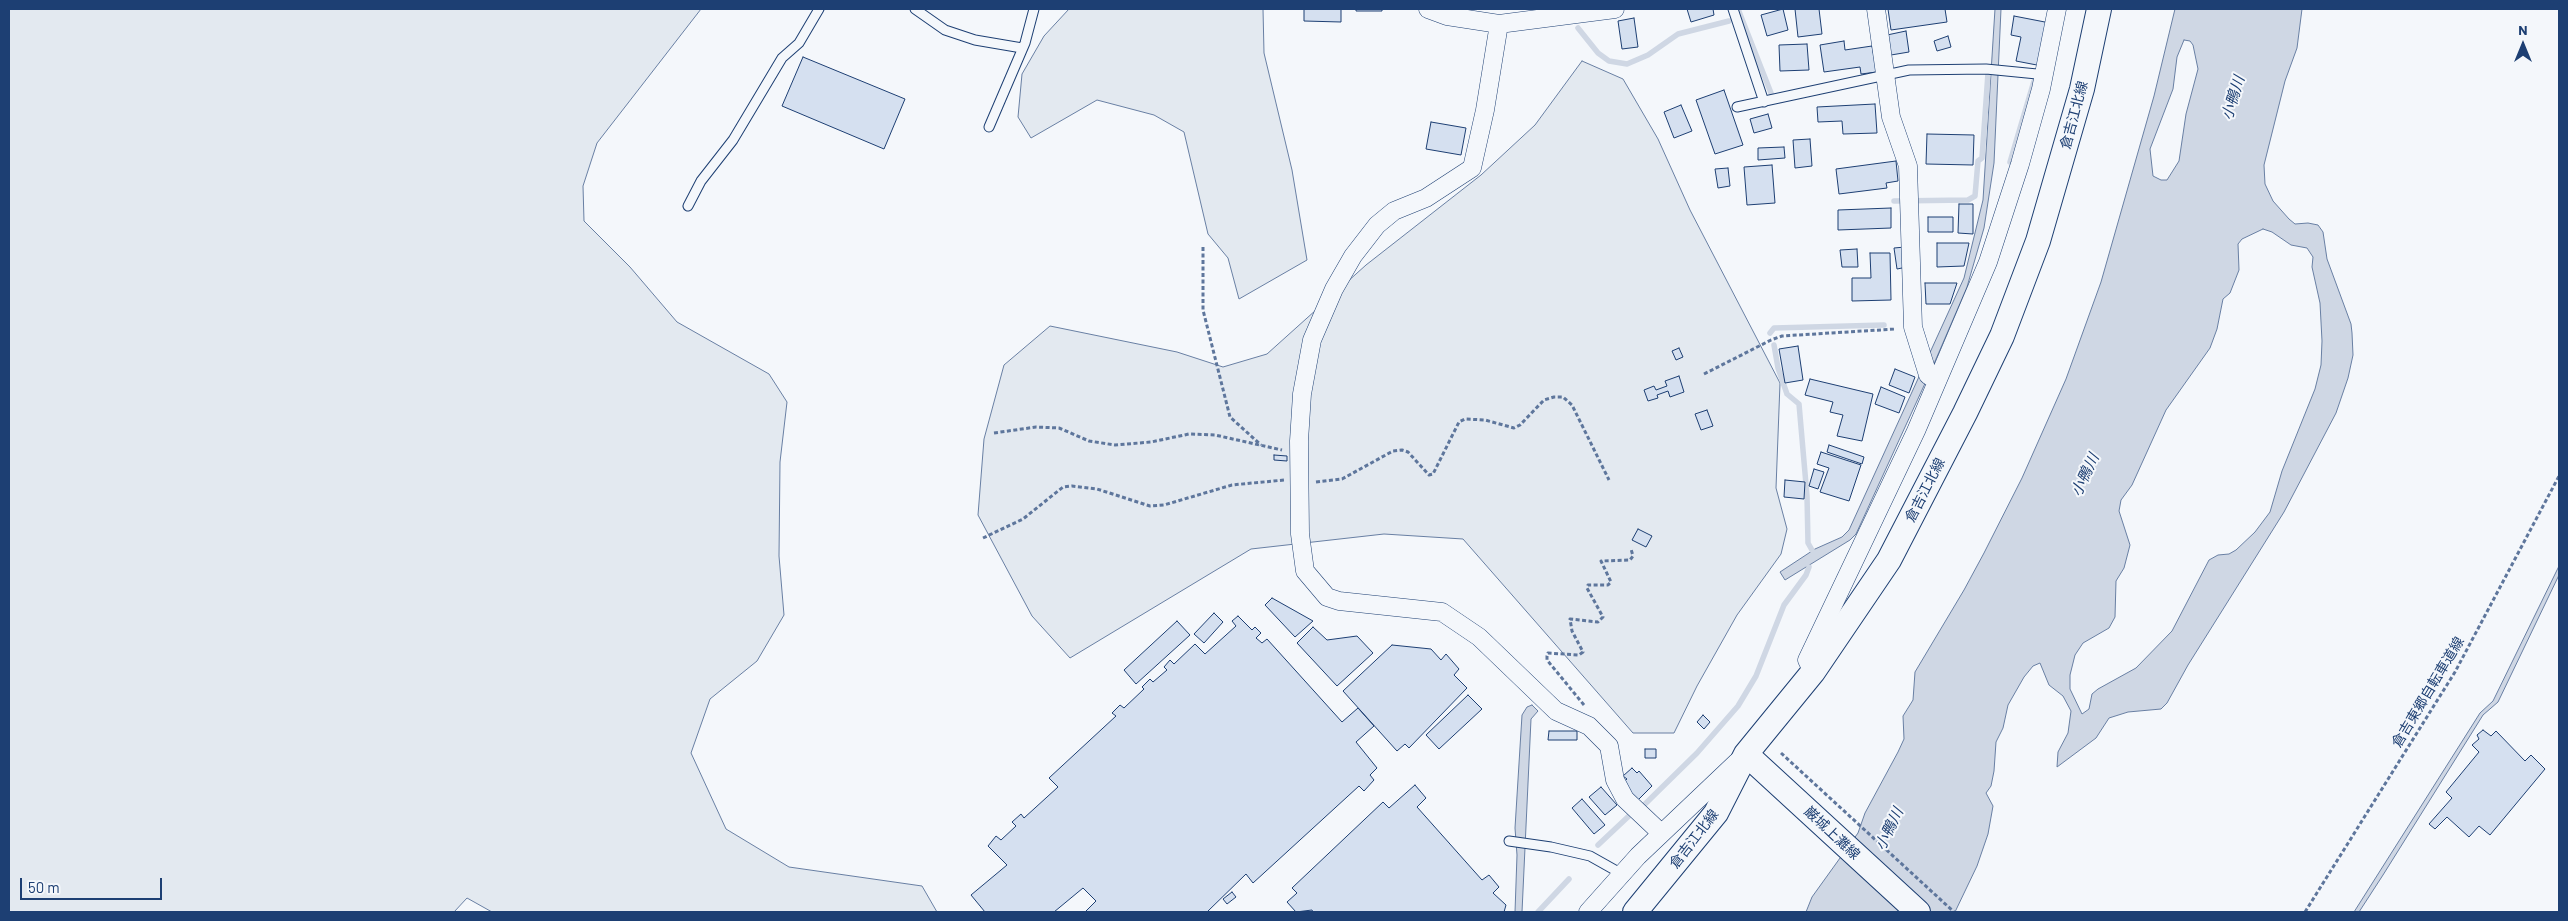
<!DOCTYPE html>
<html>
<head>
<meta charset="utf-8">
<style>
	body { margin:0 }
	#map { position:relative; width:2568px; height:921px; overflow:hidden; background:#f4f7fb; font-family:Barlow,sans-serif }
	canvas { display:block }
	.frame { position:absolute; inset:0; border:10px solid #1d3f73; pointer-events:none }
	.north { position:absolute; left:2498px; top:20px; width:50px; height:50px; -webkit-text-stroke:4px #f4f7fb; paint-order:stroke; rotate:0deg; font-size:14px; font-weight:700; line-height:20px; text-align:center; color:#1d3f73 }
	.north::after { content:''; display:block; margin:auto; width:18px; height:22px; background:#1d3f73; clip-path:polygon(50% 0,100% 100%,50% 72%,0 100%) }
	.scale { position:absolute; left:20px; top:878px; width:142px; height:22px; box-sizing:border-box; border:2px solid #1d3f73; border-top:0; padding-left:6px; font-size:15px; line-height:18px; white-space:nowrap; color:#1d3f73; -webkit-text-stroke:4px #f4f7fb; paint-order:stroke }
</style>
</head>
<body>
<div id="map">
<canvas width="2568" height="921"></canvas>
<div class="frame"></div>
<div class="north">N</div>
<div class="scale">50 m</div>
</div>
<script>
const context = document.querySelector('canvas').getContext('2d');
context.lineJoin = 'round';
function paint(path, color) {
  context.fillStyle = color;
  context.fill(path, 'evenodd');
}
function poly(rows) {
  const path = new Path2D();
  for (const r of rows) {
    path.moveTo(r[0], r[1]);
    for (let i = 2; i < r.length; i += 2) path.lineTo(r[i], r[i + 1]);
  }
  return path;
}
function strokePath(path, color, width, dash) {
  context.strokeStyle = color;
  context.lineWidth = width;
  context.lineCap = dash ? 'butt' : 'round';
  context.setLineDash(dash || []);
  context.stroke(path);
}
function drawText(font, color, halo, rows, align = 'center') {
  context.font = font + ' Barlow,"Noto Sans JP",sans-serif';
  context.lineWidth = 4;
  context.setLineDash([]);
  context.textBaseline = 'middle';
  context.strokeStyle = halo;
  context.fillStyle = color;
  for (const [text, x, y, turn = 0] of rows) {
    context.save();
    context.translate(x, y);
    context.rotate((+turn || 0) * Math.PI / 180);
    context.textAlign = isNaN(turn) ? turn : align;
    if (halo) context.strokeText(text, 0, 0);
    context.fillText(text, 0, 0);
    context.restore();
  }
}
const green = poly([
	[9,9,701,9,597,143,583,186,584,221,630,267,677,322,769,374,787,402,780,462,779,556,784,615,757,661,710,699,691,753,726,829,789,867,922,886,937,912,492,912,467,898,454,912,9,912,9,9],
	[1069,9,1263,9,1264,53,1292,170,1307,260,1239,299,1228,258,1208,234,1184,132,1154,115,1097,100,1031,138,1018,117,1022,74,1044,36,1069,9],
	[1582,61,1623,79,1658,139,1690,210,1780,383,1776,488,1787,529,1781,554,1737,615,1697,686,1674,733,1633,733,1463,539,1384,534,1251,549,1070,658,1032,616,978,515,984,439,1004,365,1050,326,1177,352,1223,367,1267,354,1366,265,1481,175,1535,125,1582,61]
]);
paint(green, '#e3e9f0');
strokePath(green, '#687fa3', 1);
const water = poly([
	[1995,9,2001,9,1994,163,1984,228,1967,287,1933,366,1856,534,1850,540,1785,580,1780,572,1815,549,1842,537,1849,530,1964,278,1983,200,1995,9],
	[2175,9,2302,9,2297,48,2285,81,2264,165,2265,184,2273,201,2289,219,2295,224,2308,223,2318,225,2323,232,2327,259,2351,324,2352,333,2353,355,2348,378,2336,413,2284,512,2188,665,2167,703,2161,709,2128,712,2109,718,2096,738,2057,767,2058,752,2068,733,2071,711,2063,696,2049,685,2040,663,2033,666,2024,677,2008,705,2003,728,1996,742,1994,771,1991,786,1986,793,1993,806,1988,834,1977,866,1955,912,1806,912,1812,897,1858,833,1865,813,1898,752,1904,739,1903,716,1913,700,1915,672,1964,590,1984,553,2022,478,2066,379,2101,282,2154,96,2175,9],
	[2184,40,2190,41,2193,45,2198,69,2186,114,2179,161,2167,180,2161,180,2153,176,2150,149,2173,89,2177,57,2184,40],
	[2263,229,2272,232,2291,245,2307,248,2313,257,2312,267,2320,303,2322,341,2321,365,2315,389,2282,471,2270,512,2255,532,2236,550,2229,554,2218,555,2209,560,2172,631,2136,668,2098,689,2092,694,2089,709,2082,714,2070,689,2070,675,2075,655,2083,643,2109,628,2115,617,2116,581,2124,568,2130,545,2119,511,2121,500,2132,485,2166,410,2210,348,2217,329,2223,299,2230,293,2239,270,2238,244,2242,239,2263,229],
	[2559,566,2559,575,2498,702,2483,715,2383,875,2359,912,2354,912,2480,713,2493,701,2559,566],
	[1532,705,1538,711,1531,719,1522,912,1515,912,1517,855,1515,828,1522,715,1527,707,1532,705]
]);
paint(water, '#cfd7e4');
strokePath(water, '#687fa3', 1);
strokePath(poly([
	[1738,9,1771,93],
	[1578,28,1598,53,1609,61,1627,64,1648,55,1678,34,1729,21],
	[2010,162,2034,81],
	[1894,201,1968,200,1975,196,1978,161,1982,158,1988,73],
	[1770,333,1774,328,1884,325],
	[1774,345,1778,368,1787,394,1799,404,1807,496,1808,543,1812,550],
	[1643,806,1697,753,1738,706,1756,676,1784,605,1806,575,1809,567],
	[1598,845,1631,814],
	[1538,912,1569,879]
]), '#cfd7e4', 5.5);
const building = poly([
	[1304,9,1341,9,1341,22,1304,21,1304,9],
	[1356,9,1382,9,1382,11,1356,11,1356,9],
	[1687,9,1713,9,1714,15,1691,22,1687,9],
	[1783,9,1788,30,1767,36,1761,15,1783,9],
	[1795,9,1819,9,1822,34,1798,37,1795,9],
	[1888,9,1945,9,1947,22,1891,30,1888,9],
	[2014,16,2050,23,2042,66,2016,61,2021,37,2011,35,2014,16],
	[1634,18,1638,47,1622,49,1618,21,1634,18],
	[1906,31,1909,52,1891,55,1887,35,1906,31],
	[1948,36,1951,47,1937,51,1934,41,1948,36],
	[1844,41,1845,50,1872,46,1877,72,1861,74,1860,67,1824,72,1820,45,1844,41],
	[1807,44,1809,70,1780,71,1779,45,1807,44],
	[803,57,905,99,884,149,782,106,803,57],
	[1724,90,1743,145,1715,154,1696,100,1724,90],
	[1875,104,1877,133,1843,134,1842,121,1818,122,1817,107,1875,104],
	[1681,105,1692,131,1674,138,1664,112,1681,105],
	[1768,114,1772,128,1754,133,1750,119,1768,114],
	[1431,122,1466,128,1461,155,1426,149,1431,122],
	[1927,134,1974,135,1973,165,1926,164,1927,134],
	[1810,139,1812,166,1795,168,1793,140,1810,139],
	[1784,147,1785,158,1758,160,1758,148,1784,147],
	[1896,161,1898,181,1886,183,1887,188,1839,194,1836,169,1896,161],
	[1772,165,1775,203,1747,205,1744,167,1772,165],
	[1728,168,1730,186,1718,188,1715,169,1728,168],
	[1959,204,1973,204,1973,234,1958,233,1959,204],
	[1891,208,1891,228,1838,230,1838,210,1891,208],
	[1928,217,1953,217,1953,232,1928,232,1928,217],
	[1937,243,1969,243,1964,266,1937,267,1937,243],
	[1905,247,1907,267,1897,269,1894,248,1905,247],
	[1857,249,1858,267,1842,267,1840,250,1857,249],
	[1870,253,1890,253,1891,300,1852,301,1852,278,1871,278,1870,253],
	[1925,283,1957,283,1950,304,1926,304,1925,283],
	[1798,346,1803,380,1785,383,1779,349,1798,346],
	[1679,348,1683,357,1676,360,1672,351,1679,348],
	[1895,369,1915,377,1909,393,1889,385,1895,369],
	[1679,376,1684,392,1670,397,1668,391,1657,395,1658,398,1648,401,1644,390,1654,386,1656,390,1667,386,1665,381,1679,376],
	[1810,379,1873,394,1862,441,1837,436,1843,415,1830,412,1833,402,1805,395,1810,379],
	[1881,387,1905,397,1899,413,1875,404,1881,387],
	[1707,410,1713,426,1701,430,1695,414,1707,410],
	[1829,445,1864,457,1862,464,1827,452,1829,445],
	[1821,452,1861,465,1849,501,1820,492,1829,468,1817,464,1821,452],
	[1274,455,1287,456,1287,461,1274,460,1274,455],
	[1814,469,1824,472,1818,489,1809,486,1814,469],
	[1785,480,1805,482,1804,499,1784,497,1785,480],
	[1638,529,1652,536,1646,547,1632,540,1638,529],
	[1272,598,1313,621,1295,637,1265,605,1272,598],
	[1214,613,1223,622,1204,643,1194,634,1214,613],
	[1238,616,1252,630,1255,627,1261,633,1256,638,1262,643,1267,639,1342,722,1358,708,1374,726,1356,742,1377,768,1370,775,1374,780,1364,791,1359,786,1253,883,1246,874,1207,912,1085,912,1096,901,1083,888,1054,912,985,912,971,895,1007,865,988,846,996,836,1001,840,1016,826,1012,822,1021,814,1024,818,1058,787,1049,778,1116,716,1112,713,1120,705,1124,708,1144,689,1142,687,1150,679,1153,682,1167,670,1164,667,1170,660,1174,664,1195,644,1205,654,1236,626,1232,621,1238,616],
	[1177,621,1190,635,1136,684,1124,670,1177,621],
	[1313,627,1327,640,1357,636,1373,653,1337,686,1297,643,1313,627],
	[1392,645,1431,649,1441,660,1446,654,1459,669,1454,675,1467,688,1409,748,1405,744,1397,751,1343,691,1392,645],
	[1468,695,1482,709,1439,749,1426,735,1468,695],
	[1703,715,1710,722,1704,729,1697,722,1703,715],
	[2483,730,2491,736,2496,731,2525,761,2531,755,2545,769,2490,835,2479,826,2469,837,2447,817,2435,829,2429,824,2452,798,2446,792,2479,752,2472,745,2479,739,2477,735,2483,730],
	[1549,731,1577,731,1577,740,1548,740,1549,731],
	[1645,749,1656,749,1656,758,1645,758,1645,749],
	[1632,768,1637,773,1639,771,1652,786,1637,801,1621,784,1627,779,1623,776,1632,768],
	[1415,785,1426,798,1417,807,1482,880,1489,875,1499,887,1493,893,1506,905,1504,912,1313,912,1312,910,1296,912,1287,902,1297,893,1292,888,1383,802,1389,808,1415,785],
	[1601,787,1617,805,1605,815,1589,797,1601,787],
	[1582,799,1605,825,1594,834,1572,808,1582,799],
	[1232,892,1236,897,1227,904,1223,899,1232,892]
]);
paint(building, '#d5e0f0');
strokePath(building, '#1d3f73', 1);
const lane = poly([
	[915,9,945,30,975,40,1022,48],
	[1733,9,1764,102],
	[1737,107,1909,70,1986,69,2037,74],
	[989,127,1025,43,1034,9],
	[688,206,701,181,733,140,782,58,799,43,819,9],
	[1509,841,1551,847,1590,856,1622,874]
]);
const street = poly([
	[1428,9,1447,16,1499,24,1615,9],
	[1876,9,1891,117,1908,166,1913,327,1928,375,1937,381],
	[1499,24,1485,110,1472,168,1426,198,1394,211,1377,225,1353,256,1334,289,1312,340,1302,394,1299,441,1300,534,1305,571,1327,597,1339,601,1442,612,1479,637,1556,711,1589,726,1609,746,1615,780,1625,799,1661,833],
	[1813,672,1807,660,1916,431,1988,262,2020,164,2041,89,2057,9],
	[1588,912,1638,856,1737,762]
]);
const secondary = poly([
	[1746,754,1918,912],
	[1635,912,1716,813,1746,754,1813,672,1889,560,1965,413,2002,336,2038,241,2082,89,2099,9]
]);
strokePath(lane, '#1d3f73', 11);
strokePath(street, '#1d3f73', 19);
strokePath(secondary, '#1d3f73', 26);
strokePath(poly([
	[1203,247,1203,310,1230,417,1261,445],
	[1704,374,1771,340,1782,336,1896,329],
	[994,433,1036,427,1059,428,1089,441,1115,445,1151,442,1189,434,1215,435,1282,450],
	[1316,482,1342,479,1393,451,1402,450,1408,452,1429,475,1433,474,1459,422,1465,419,1485,420,1514,428,1520,425,1544,400,1554,397,1563,397,1572,405,1609,480],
	[983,538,1023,519,1063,487,1072,486,1097,489,1150,506,1164,505,1232,485,1284,480],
	[1584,705,1547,660,1547,656,1548,653,1579,655,1583,652,1572,631,1570,619,1598,622,1603,617,1587,588,1588,585,1608,585,1611,582,1601,561,1630,560,1633,556,1631,549],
	[1781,753,1954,912],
	[2305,912,2455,672,2559,476]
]), '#5e769c', 3, [4, 2.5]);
strokePath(lane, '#f4f7fb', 9);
strokePath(street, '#f4f7fb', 18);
strokePath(secondary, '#f4f7fb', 24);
drawText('14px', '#1d3f73', '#f4f7fb', [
	["倉吉江北線",2074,115,-75],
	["倉吉江北線",1925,490,-63],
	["倉吉東郷自転車道線",2428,692,-59],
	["巌城上灘線",1832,833,43],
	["倉吉江北線",1694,839,-52]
]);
drawText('italic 15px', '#1d3f73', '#f4f7fb', [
	["小鴨川",2233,98,-73],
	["小鴨川",2085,475,-65],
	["小鴨川",1889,829,-64]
]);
</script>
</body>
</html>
